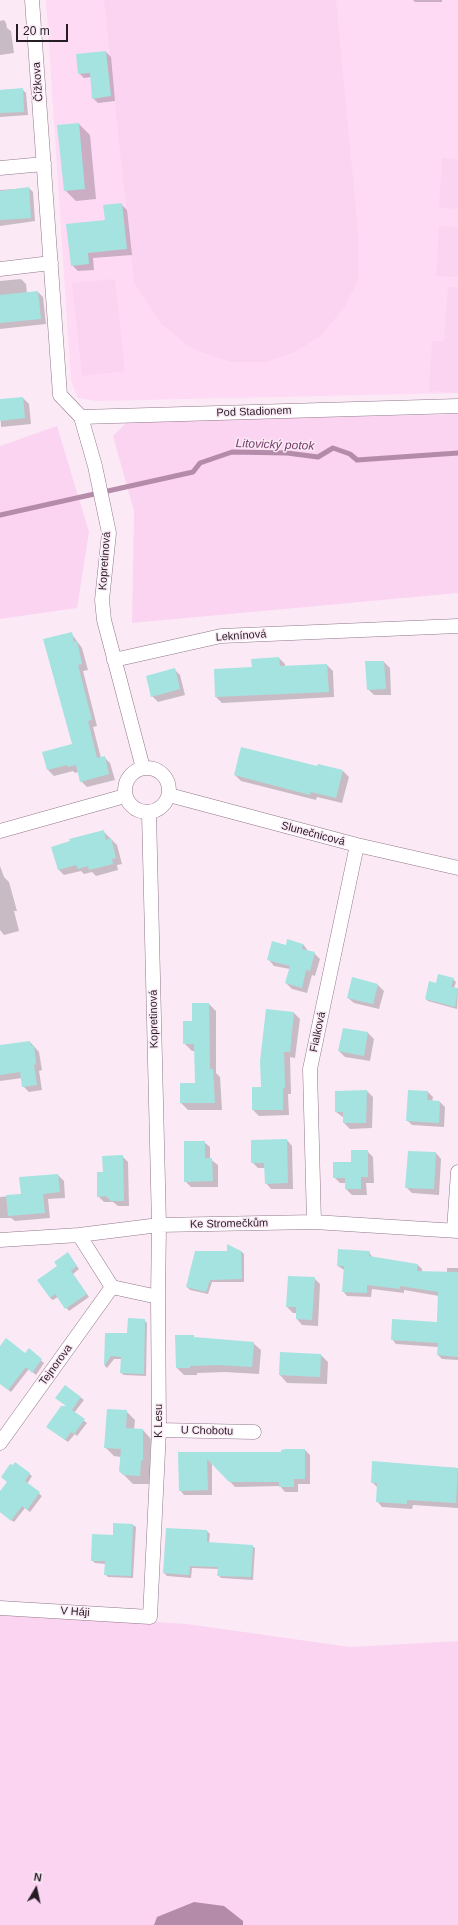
<!DOCTYPE html>
<html>
<head>
<meta charset="utf-8">
<style>
	body { margin:0 }
	#map { position:relative; width:458px; height:1925px; overflow:hidden; background:#fbeaf6; font-family:Helvetica,sans-serif }
	canvas { display:block }
	.north { position:absolute; left:16px; top:1869px; width:40px; height:40px; -webkit-text-stroke:3px #fbeaf6; paint-order:stroke; rotate:9deg; font-size:11px; font-weight:700; line-height:16px; text-align:center; color:#261c24 }
	.north::after { content:''; display:block; margin:auto; width:14px; height:18px; background:#261c24; clip-path:polygon(50% 0,100% 100%,50% 72%,0 100%) }
	.scale { position:absolute; left:16px; top:24px; width:52px; height:18px; box-sizing:border-box; border:2px solid #261c24; border-top:0; padding-left:5px; font-size:12px; line-height:14px; white-space:nowrap; color:#261c24; -webkit-text-stroke:3px #fbeaf6; paint-order:stroke }
</style>
</head>
<body>
<div id="map">
<canvas width="458" height="1925"></canvas>
<div class="north">N</div>
<div class="scale">20 m</div>
</div>
<script>
const context = document.querySelector('canvas').getContext('2d');
context.lineJoin = 'round';
function paint(path, color) {
  context.fillStyle = color;
  context.fill(path, 'evenodd');
}
function poly(rows) {
  const path = new Path2D();
  for (const r of rows) {
    if (r.length === 3) {
      path.moveTo(r[0] + r[2], r[1]);
      path.arc(r[0], r[1], r[2], 0, 2 * Math.PI);
      continue;
    }
    path.moveTo(r[0], r[1]);
    for (let i = 2; i < r.length; i += 2) path.lineTo(r[i], r[i + 1]);
  }
  return path;
}
function strokePath(path, color, width, dash) {
  context.strokeStyle = color;
  context.lineWidth = width;
  context.lineCap = dash ? 'butt' : 'round';
  context.setLineDash(dash || []);
  context.stroke(path);
}
function drawText(font, color, halo, rows, align = 'center') {
  context.font = font + ' Helvetica,sans-serif';
  context.lineWidth = 3;
  context.setLineDash([]);
  context.textBaseline = 'middle';
  context.strokeStyle = halo;
  context.fillStyle = color;
  for (const [text, x, y, turn = 0] of rows) {
    context.save();
    context.translate(x, y);
    context.rotate((+turn || 0) * Math.PI / 180);
    context.textAlign = isNaN(turn) ? turn : align;
    if (halo) context.strokeText(text, 0, 0);
    context.fillText(text, 0, 0);
    context.restore();
  }
}
paint(poly([
	[46,0,458,0,458,393,96,401,78,398,71,381]
]), '#fedaf5');
paint(poly([
	[104,0,336,0,359,242,358,280,345,306,322,335,295,352,266,362,231,362,193,349,161,324,134,283],
	[442,158,458,159,458,209,439,208],
	[439,226,458,227,458,277,436,276],
	[115,279,125,371,82,376,72,283],
	[448,287,458,287,458,393,429,391,432,341,444,341],
	[458,414,458,593,132,623,134,511,113,436,127,422],
	[57,426,89,532,77,608,0,619,0,446],
	[0,1612,187,1624,350,1647,458,1641,458,1925,0,1925]
]), '#fbd4f1');
paint(poly([
	[194,1902,224,1906,243,1921,243,1925,154,1925,157,1917]
]), '#b48caa');
paint(poly([
	[413,0,442,0,442,2,415,2],
	[4,20,6,23,7,28,11,31,14,53,0,55,0,21],
	[106,52,111,57,115,101,98,103,93,98,91,77,84,78,79,73],
	[22,89,26,93,28,115,0,117,0,90],
	[79,124,90,135,96,199,76,201,65,190],
	[29,188,33,192,35,221,0,226,0,190],
	[121,204,127,210,132,255,93,258,94,270,78,271,72,265],
	[21,279,26,284,27,293,38,292,43,297,46,324,0,329,0,281],
	[23,398,29,404,31,424,1,427,0,400],
	[71,633,82,648,88,670,83,671,97,726,93,727,101,758,104,757,110,763,115,780,87,787,81,781,78,772,75,773,73,771,54,776,48,770,43,753,73,745],
	[279,658,285,664,285,667,327,665,333,671,334,697,222,703,216,697,253,668],
	[384,662,390,668,391,695,374,695,368,689],
	[174,669,180,675,185,695,158,702,152,696],
	[318,765,343,771,349,777,342,803,317,797,316,800,241,781,235,775,318,768],
	[103,831,117,845,122,864,117,865,118,870,96,876,92,872,84,874,81,871,64,875,58,869],
	[0,866,4,877,9,882,17,911,14,911,19,931,4,935,0,930],
	[303,944,308,951,314,953,320,959,315,976,312,975,307,993,292,989,286,983,290,969,274,966,269,960,286,946],
	[453,979,456,982,454,988,458,989,457,1009,428,1001,426,999,437,984],
	[378,985,384,991,379,1009,354,1003,348,998],
	[209,1004,216,1011,216,1073,220,1077,222,1110,188,1110,181,1103,196,1084,195,1051,192,1051,184,1043,193,1022],
	[267,1010,294,1013,300,1019,295,1058,290,1057,291,1094,288,1094,289,1115,259,1116,253,1110,262,1088],
	[343,1029,368,1033,374,1039,370,1061,345,1057,339,1051],
	[30,1042,39,1052,42,1070,39,1071,42,1090,29,1092,23,1086,22,1078,0,1081,0,1046],
	[367,1091,373,1097,372,1128,350,1129,344,1123,344,1118,336,1112,336,1092],
	[428,1092,433,1097,432,1102,440,1102,445,1107,444,1127,412,1125,407,1120],
	[287,1140,292,1146,293,1189,271,1189,266,1183,265,1168,258,1168,252,1162],
	[204,1142,210,1147,210,1159,218,1165,218,1187,191,1187,185,1181],
	[367,1151,373,1157,374,1183,366,1183,367,1195,352,1195,346,1189,346,1183,340,1183,334,1177],
	[436,1153,441,1159,439,1195,412,1193,407,1188],
	[122,1156,128,1162,129,1206,118,1206,113,1202,104,1202,98,1196,104,1173],
	[58,1175,64,1181,65,1198,48,1199,50,1218,15,1221,11,1218,0,1218,0,1197,22,1195],
	[241,1251,244,1254,244,1282,212,1282,208,1294,190,1290,187,1287],
	[369,1252,373,1258,418,1265,422,1269,422,1272,447,1273,447,1268,458,1268,458,1360,442,1359,438,1355,438,1347,396,1344,392,1339,437,1323,439,1296,404,1290,404,1293,372,1289,371,1297,347,1296,343,1291,344,1270,338,1266],
	[68,1254,79,1269,73,1274,89,1297,69,1311,58,1297,53,1300,50,1298,58,1267],
	[314,1278,320,1284,318,1326,302,1325,297,1319,297,1313,293,1313,287,1307],
	[144,1320,147,1323,146,1376,124,1375,121,1373,122,1359,114,1359,107,1368,105,1366,106,1334,128,1334],
	[193,1336,196,1339,253,1343,261,1350,259,1374,225,1372,197,1373,197,1375,184,1375,177,1368],
	[0,1348,25,1354,29,1350,44,1363,36,1375,29,1369,11,1392,0,1383],
	[321,1355,328,1362,327,1384,287,1383,280,1375],
	[65,1386,84,1400,74,1413,87,1423,77,1436,75,1434,68,1442,50,1429,68,1407],
	[126,1411,135,1420,134,1430,143,1430,151,1439,150,1462,151,1463,149,1484,133,1484,120,1471,121,1457,114,1456,105,1447],
	[305,1450,310,1455,310,1484,298,1484,298,1492,285,1492,280,1486,235,1487,212,1462,212,1495,184,1495,180,1490,179,1453,282,1453],
	[16,1463,32,1476,27,1484,42,1496,30,1512,25,1508,14,1522,0,1512,0,1493,8,1482],
	[373,1463,458,1468,458,1508,413,1505,412,1509,382,1507,377,1501,378,1488,372,1482],
	[133,1525,136,1527,133,1578,108,1577,105,1574,106,1564,95,1563,92,1560,114,1536],
	[207,1531,210,1534,209,1543,252,1546,255,1548,253,1580,221,1578,218,1575,219,1569,192,1568,191,1578,167,1576,164,1573]
]), '#0003');
strokePath(poly([
	[0,515,193,472,200,463,232,452,287,453,318,457,333,448,350,454,357,460,458,453]
]), '#b48caa', 5);
paint(poly([
	[106,51,111,96,92,99,90,73,78,74,76,54],
	[23,88,24,112,0,113,0,90],
	[79,123,85,189,64,191,57,125],
	[29,187,31,218,0,220,0,191],
	[122,203,127,249,88,253,89,264,71,266,66,224,105,220,103,205],
	[38,291,41,319,0,323,0,295],
	[23,397,25,418,0,421,0,399],
	[72,632,74,642,77,641,82,664,78,665,92,720,88,721,97,758,105,756,109,774,80,782,76,765,68,767,67,765,47,770,42,752,72,744,43,639],
	[279,657,280,666,327,664,329,692,215,697,214,669,252,667,251,659],
	[365,661,384,661,386,689,367,690],
	[175,668,180,689,151,697,146,676],
	[241,747,317,766,318,764,343,770,336,798,311,792,310,795,234,775],
	[104,830,106,840,111,838,116,858,112,859,113,864,89,870,88,866,78,869,76,865,58,870,51,847,70,841,69,839],
	[287,939,303,944,302,949,315,952,310,971,306,970,302,988,285,983,290,966,267,960,272,941,286,945],
	[438,974,454,978,451,987,458,988,455,1007,425,999,429,981,436,983],
	[352,977,378,984,373,1004,347,998],
	[192,1003,209,1003,210,1069,213,1069,215,1103,180,1103,180,1083,195,1083,194,1044,183,1044,183,1021,192,1021],
	[266,1009,294,1012,290,1052,284,1052,285,1088,283,1088,283,1110,252,1110,252,1087,261,1087,260,1061],
	[343,1028,368,1032,364,1056,338,1051],
	[30,1041,31,1046,34,1045,36,1064,34,1065,37,1085,22,1087,20,1072,0,1075,0,1045],
	[367,1090,366,1123,343,1123,343,1112,335,1112,335,1091],
	[408,1090,428,1091,427,1100,440,1101,439,1123,406,1121],
	[287,1139,288,1183,265,1184,264,1163,251,1163,251,1140],
	[184,1141,205,1141,205,1158,212,1158,213,1181,184,1182],
	[351,1150,368,1150,368,1177,361,1177,361,1189,345,1189,345,1178,333,1178,333,1162,351,1162],
	[408,1151,436,1152,434,1189,405,1188],
	[123,1155,124,1201,111,1201,106,1196,97,1197,97,1172,103,1172,102,1156],
	[58,1174,60,1192,43,1194,45,1213,8,1216,6,1195,21,1194,19,1177],
	[227,1244,241,1251,242,1279,210,1280,206,1292,186,1287,195,1251,227,1251],
	[338,1249,370,1251,369,1256,418,1264,417,1271,458,1272,458,1357,437,1355,438,1343,391,1340,392,1319,437,1322,438,1292,400,1286,400,1289,367,1285,367,1293,342,1292,344,1266,337,1266],
	[68,1252,77,1266,71,1271,87,1294,65,1309,55,1294,50,1298,37,1280,57,1266,54,1262],
	[288,1276,315,1277,312,1320,296,1319,296,1307,286,1307],
	[128,1318,145,1319,144,1374,120,1373,121,1357,111,1356,104,1366,105,1333,127,1333],
	[175,1335,194,1335,194,1337,254,1342,252,1367,217,1365,190,1366,190,1368,176,1368],
	[6,1338,25,1353,29,1348,42,1359,32,1373,26,1367,8,1390,0,1384,0,1346],
	[280,1352,321,1354,320,1377,279,1375],
	[65,1385,81,1397,72,1410,85,1419,74,1434,71,1432,65,1440,46,1427,61,1406,66,1406,55,1398],
	[107,1409,127,1410,126,1428,143,1429,143,1460,141,1461,140,1476,123,1475,119,1471,121,1449,104,1448],
	[286,1449,305,1449,305,1479,294,1479,294,1487,279,1487,279,1482,229,1482,207,1459,208,1490,179,1491,178,1452,281,1452,281,1450],
	[372,1461,458,1468,456,1503,407,1500,407,1504,376,1502,377,1483,371,1483],
	[15,1462,30,1473,25,1481,40,1492,27,1510,22,1506,11,1521,0,1512,0,1491,7,1482,1,1477,10,1464,13,1465],
	[113,1523,133,1524,131,1576,104,1575,105,1561,91,1561,92,1534,113,1535],
	[166,1528,207,1530,207,1542,253,1545,251,1577,217,1576,218,1567,190,1566,189,1575,163,1573]
]), '#a4e3e0');
const minor = poly([
	[32,0,60,395,81,417,458,406],
	[0,168,44,164],
	[0,269,51,263],
	[81,417,95,466,109,533,102,600,104,620,143,768],
	[114,660,221,636,458,626],
	[147,790,22],
	[169,795,357,845,458,868],
	[0,831,125,796],
	[314,1222,310,1069,357,845],
	[454,1230,458,1172],
	[79,1235,112,1287,158,1297],
	[0,1240,79,1235,159,1225,314,1222,458,1231],
	[159,1430,254,1432],
	[0,1443,112,1287],
	[0,1608,150,1617,159,1430,158,1297,159,1225,149,813]
]);
strokePath(minor, '#91778a', 15);
strokePath(minor, '#fff', 14);
drawText('11px', '#261c24', '#fbeaf6', [
	["Čížkova",38,82,-94],
	["Pod Stadionem",254,412,-2],
	["Kopretinová",105,561,-86],
	["Leknínová",241,636,-4],
	["Slunečnicová",313,834,15],
	["Kopretinová",154,1019,-91],
	["Fialková",318,1032,-78],
	["Ke Stromečkům",229,1224,-1],
	["Tejnorova",56,1365,-54],
	["K Lesu",159,1421,-90],
	["U Chobotu",207,1431,1],
	["V Háji",75,1612,4]
]);
drawText('italic 12px', '#753f69', '#fbeaf6', [
	["Litovický potok",275,445,2]
]);
</script>
</body>
</html>
